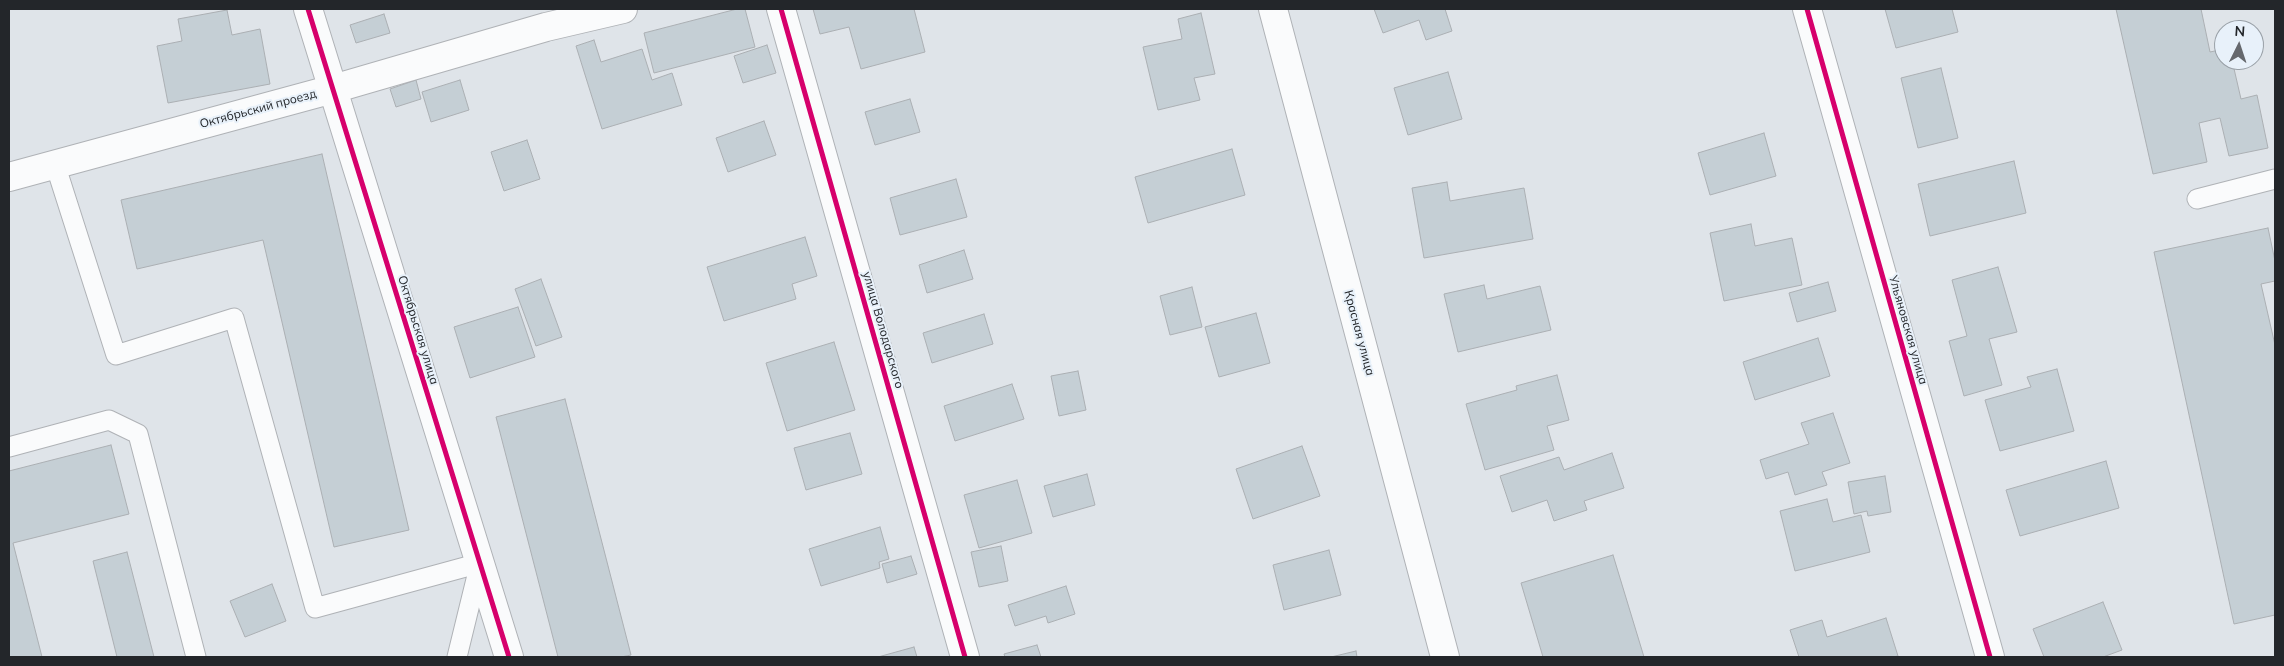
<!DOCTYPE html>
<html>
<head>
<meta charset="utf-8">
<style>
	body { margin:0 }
	#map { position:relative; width:2284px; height:666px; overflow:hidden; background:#dfe4e9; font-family:Mulish,sans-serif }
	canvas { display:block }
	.frame { position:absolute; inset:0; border:10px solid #23262a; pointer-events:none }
	.north { position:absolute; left:2214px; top:20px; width:50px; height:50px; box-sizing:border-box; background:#e8f1fa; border:1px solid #99a0a7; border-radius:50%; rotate:4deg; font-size:14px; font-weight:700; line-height:20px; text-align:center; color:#23262a }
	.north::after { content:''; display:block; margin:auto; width:18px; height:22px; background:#65686d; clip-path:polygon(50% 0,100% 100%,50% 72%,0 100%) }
</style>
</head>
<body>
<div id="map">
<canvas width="2284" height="666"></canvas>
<div class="frame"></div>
<div class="north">N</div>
</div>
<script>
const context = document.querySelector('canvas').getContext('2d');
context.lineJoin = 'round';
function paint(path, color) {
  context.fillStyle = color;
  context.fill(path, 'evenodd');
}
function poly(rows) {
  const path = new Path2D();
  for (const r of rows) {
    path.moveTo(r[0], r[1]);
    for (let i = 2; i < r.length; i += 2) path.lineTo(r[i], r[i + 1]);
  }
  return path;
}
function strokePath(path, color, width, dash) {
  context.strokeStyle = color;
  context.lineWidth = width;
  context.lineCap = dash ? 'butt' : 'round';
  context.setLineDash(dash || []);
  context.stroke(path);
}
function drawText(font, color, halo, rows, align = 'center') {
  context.font = font + ' Mulish,sans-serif';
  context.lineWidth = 4;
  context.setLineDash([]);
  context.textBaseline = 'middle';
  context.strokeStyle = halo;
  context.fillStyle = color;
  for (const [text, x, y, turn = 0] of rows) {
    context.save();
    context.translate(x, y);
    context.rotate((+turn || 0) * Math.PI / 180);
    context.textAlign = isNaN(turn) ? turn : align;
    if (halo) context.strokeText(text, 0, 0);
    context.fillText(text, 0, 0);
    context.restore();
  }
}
const building = poly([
	[737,9,745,9,755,47,654,73,644,33,737,9],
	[813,9,914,9,925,52,861,69,849,27,820,34,813,9],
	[1374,9,1445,9,1452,31,1426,40,1419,20,1383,33,1374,9],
	[1885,9,1952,9,1958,32,1896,48,1885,9],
	[2116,9,2201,9,2210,52,2224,49,2224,60,2232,60,2241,99,2257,95,2268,148,2229,156,2220,118,2199,123,2207,162,2153,174,2116,9],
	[227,10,232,35,260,29,270,84,168,103,157,46,182,41,178,19,227,10],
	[1201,13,1215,74,1194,78,1200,100,1158,110,1143,47,1182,39,1178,19,1201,13],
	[384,14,390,33,356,43,350,25,384,14],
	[594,40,601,62,642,49,652,80,672,73,682,105,602,129,576,46,594,40],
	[767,45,776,73,743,83,734,56,767,45],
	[1941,68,1958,138,1918,148,1901,78,1941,68],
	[1448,72,1462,119,1408,135,1394,88,1448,72],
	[416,80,421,99,396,107,390,89,416,80],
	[460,80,469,110,431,122,422,92,460,80],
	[910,99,920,132,875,145,865,112,910,99],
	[764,121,776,155,728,172,716,138,764,121],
	[1764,133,1776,176,1710,195,1698,153,1764,133],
	[527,140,540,179,504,191,491,152,527,140],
	[1232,149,1245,195,1148,223,1135,177,1232,149],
	[322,154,409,530,334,547,263,240,137,269,121,200,322,154],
	[2014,161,2026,213,1930,236,1918,184,2014,161],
	[956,179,967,217,900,235,890,198,956,179],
	[1447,182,1450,201,1524,188,1533,239,1424,258,1412,188,1447,182],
	[1751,224,1755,246,1792,238,1802,285,1724,301,1710,233,1751,224],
	[2268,228,2275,261,2275,281,2261,284,2275,345,2275,615,2234,624,2154,252,2268,228],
	[805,237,817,276,792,284,796,299,724,321,707,267,805,237],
	[964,250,973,279,927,293,919,265,964,250],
	[1998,267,2017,332,1989,339,2002,385,1964,396,1949,341,1967,336,1952,280,1998,267],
	[541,279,562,337,536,346,515,289,541,279],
	[1828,282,1836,311,1797,322,1789,293,1828,282],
	[1484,285,1487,299,1540,286,1551,330,1458,352,1444,294,1484,285],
	[1192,287,1202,327,1170,335,1160,296,1192,287],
	[518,307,535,357,470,378,454,327,518,307],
	[1256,313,1270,363,1219,377,1205,327,1256,313],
	[984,314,993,344,932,363,923,333,984,314],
	[1818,338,1830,376,1755,400,1743,362,1818,338],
	[834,342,855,410,787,431,766,363,834,342],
	[2057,369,2074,431,2000,451,1985,400,2031,387,2027,377,2057,369],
	[1078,371,1086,410,1059,416,1051,376,1078,371],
	[1557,375,1569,420,1547,426,1554,450,1485,470,1466,404,1517,390,1516,386,1557,375],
	[1012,384,1024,419,955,441,944,406,1012,384],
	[565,399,631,655,621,657,558,657,496,417,565,399],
	[1833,413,1850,463,1822,472,1827,485,1795,495,1788,472,1766,479,1760,460,1809,444,1801,423,1833,413],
	[850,433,862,474,806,490,794,448,850,433],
	[111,445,129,514,13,543,42,657,9,657,9,471,111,445],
	[1302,446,1320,496,1253,519,1236,469,1302,446],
	[1612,453,1624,488,1584,501,1587,510,1554,521,1547,500,1512,512,1500,476,1559,457,1564,470,1612,453],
	[2106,461,2119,508,2020,536,2006,490,2106,461],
	[1087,474,1095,505,1053,517,1044,486,1087,474],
	[1885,476,1891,512,1868,516,1867,511,1854,514,1848,482,1885,476],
	[1017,480,1032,533,979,548,964,495,1017,480],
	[1827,499,1833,522,1861,515,1870,552,1795,571,1780,511,1827,499],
	[880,527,889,559,879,562,880,568,821,586,809,549,880,527],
	[1001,546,1008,581,979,587,971,552,1001,546],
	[1329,550,1341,595,1284,610,1273,565,1329,550],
	[127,552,154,657,117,657,93,561,127,552],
	[1613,555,1644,657,1543,657,1521,583,1613,555],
	[911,556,917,574,887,583,882,564,911,556],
	[272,584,286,621,245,637,230,601,272,584],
	[1066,586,1075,614,1048,623,1046,616,1015,626,1008,605,1066,586],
	[2103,602,2122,650,2103,657,2044,657,2033,629,2103,602],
	[1886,618,1898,656,1893,657,1799,657,1790,630,1822,620,1827,637,1886,618],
	[1037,645,1041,657,1005,657,1004,654,1037,645],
	[914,647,917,657,878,657,914,647],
	[1356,651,1357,657,1331,657,1356,651]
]);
paint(building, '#c5cfd5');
strokePath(building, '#abafb3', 1);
const service = poly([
	[55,164,116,355,234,318,315,608,480,563,457,657],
	[2197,199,2275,179],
	[9,447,109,420,138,434,196,657]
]);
const minor = poly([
	[308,9,509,657],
	[781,9,965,657],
	[1273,9,1445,657],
	[1807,9,1990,657],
	[9,177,333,89,546,27,623,9]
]);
strokePath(service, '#afb2b6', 21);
strokePath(minor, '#afb2b6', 30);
strokePath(service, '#fafbfc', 19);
strokePath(minor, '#fafbfc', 28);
strokePath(poly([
	[308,9,509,657],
	[781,9,965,657],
	[1807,9,1990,657]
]), '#d6006c', 5);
drawText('12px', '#23262a', '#e8f1fa', [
	["Октябрьский проезд",258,109,-15],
	["Октябрьская улица",418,330,73],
	["улица Володарского",883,330,74],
	["Ульяновская улица",1908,330,74],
	["Красная улица",1359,333,75]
]);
</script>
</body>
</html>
